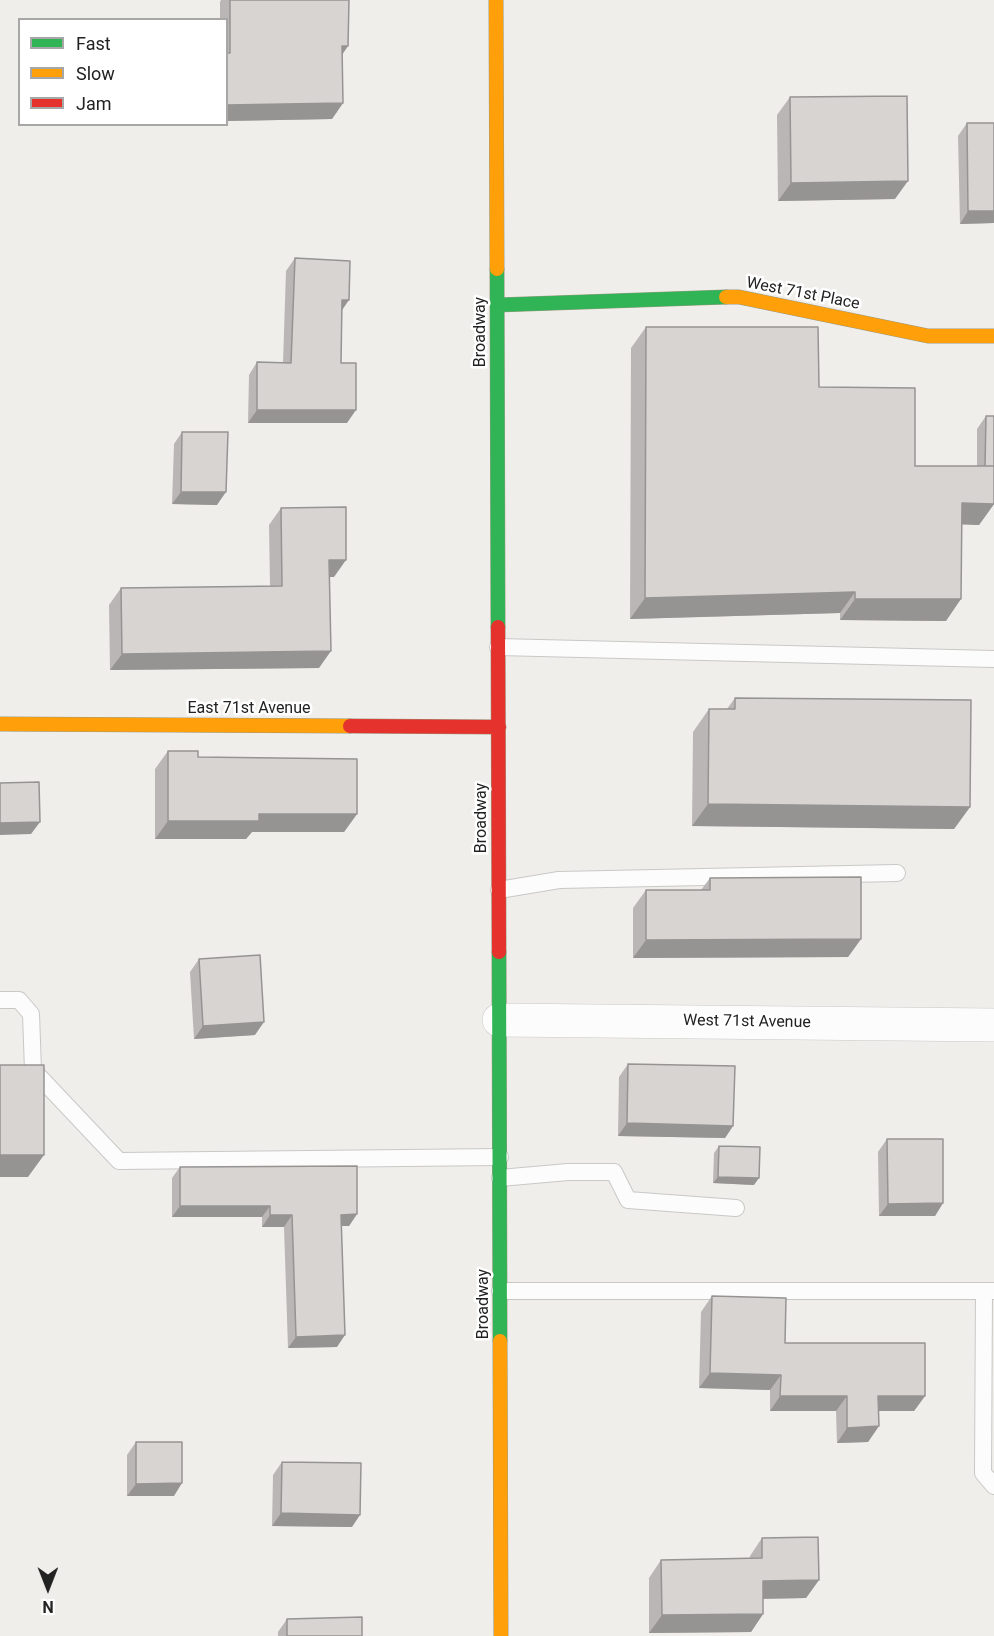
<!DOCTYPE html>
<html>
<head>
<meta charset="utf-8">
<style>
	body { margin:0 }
	#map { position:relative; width:994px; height:1636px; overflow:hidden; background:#f0eeeb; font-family:Roboto,sans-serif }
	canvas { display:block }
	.legend { position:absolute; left:18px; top:18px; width:210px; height:108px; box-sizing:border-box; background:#fff; border:2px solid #a7a7a7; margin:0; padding:8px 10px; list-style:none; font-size:18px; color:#222 }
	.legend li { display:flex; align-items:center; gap:12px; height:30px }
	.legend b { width:30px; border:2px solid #a7a7a7 }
	.north { position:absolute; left:18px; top:1558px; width:60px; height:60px; -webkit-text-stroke:4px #fff; paint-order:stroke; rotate:180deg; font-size:16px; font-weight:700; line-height:24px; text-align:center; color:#222 }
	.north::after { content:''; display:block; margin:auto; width:21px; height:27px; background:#222; clip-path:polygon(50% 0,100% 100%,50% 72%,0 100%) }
</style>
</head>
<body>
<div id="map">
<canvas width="994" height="1636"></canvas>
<ul class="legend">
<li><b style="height:8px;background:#30b455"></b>Fast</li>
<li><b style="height:8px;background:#ff9f0a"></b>Slow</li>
<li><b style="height:8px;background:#e5322d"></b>Jam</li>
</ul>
<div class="north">N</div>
</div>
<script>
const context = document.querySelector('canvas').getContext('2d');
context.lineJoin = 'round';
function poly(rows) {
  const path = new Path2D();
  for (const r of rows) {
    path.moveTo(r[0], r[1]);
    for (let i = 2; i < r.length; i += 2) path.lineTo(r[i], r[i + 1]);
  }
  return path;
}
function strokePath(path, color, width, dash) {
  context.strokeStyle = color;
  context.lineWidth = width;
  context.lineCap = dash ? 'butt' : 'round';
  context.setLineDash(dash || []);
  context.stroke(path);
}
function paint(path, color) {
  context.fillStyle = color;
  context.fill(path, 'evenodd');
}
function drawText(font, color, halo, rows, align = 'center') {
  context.font = font + ' Roboto,sans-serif';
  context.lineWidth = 5;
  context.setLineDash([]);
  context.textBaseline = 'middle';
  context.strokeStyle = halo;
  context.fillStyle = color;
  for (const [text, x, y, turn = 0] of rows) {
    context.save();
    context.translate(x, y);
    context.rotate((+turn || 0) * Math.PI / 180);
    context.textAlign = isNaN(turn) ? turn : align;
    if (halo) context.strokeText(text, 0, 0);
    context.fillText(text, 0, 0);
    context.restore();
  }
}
const lane = poly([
	[498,647,994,659],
	[499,890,559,880,897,873],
	[0,1000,19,1000,31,1014,33,1070,119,1161,500,1157],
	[500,1178,568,1172,614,1172,628,1200,736,1208],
	[500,1291,994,1291],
	[984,1291,983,1473,994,1486]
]);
const street = poly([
	[499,1020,994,1025]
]);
const fast = poly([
	[497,269,498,627],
	[497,305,726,297],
	[499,952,500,1341]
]);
const slow = poly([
	[496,0,497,269],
	[726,297,739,297,928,336,994,336],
	[0,724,350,726],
	[500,1341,501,1636]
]);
const jam = poly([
	[498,627,499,952],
	[350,726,499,727]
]);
strokePath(lane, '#c9c8c7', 18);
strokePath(street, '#c9c8c7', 34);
strokePath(fast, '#999a82', 15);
strokePath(slow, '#999a82', 15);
strokePath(jam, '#999a82', 15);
strokePath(lane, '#fdfcfc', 16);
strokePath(street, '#fdfcfc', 33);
strokePath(fast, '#30b455', 14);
strokePath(slow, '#ff9f0a', 14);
strokePath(jam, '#e5322d', 14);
paint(poly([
	[221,0,349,0,342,55,343,103,332,119,226,121,226,20,220,20,220,2],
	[790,97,895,199,778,201,777,115],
	[967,123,994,123,994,223,960,224,958,136],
	[295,258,342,310,341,363,347,423,248,423,249,375,257,362,283,363,286,271],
	[646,327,819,387,915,466,977,466,977,429,986,416,994,504,979,525,962,524,946,621,840,620,840,613,630,619,631,348],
	[182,432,217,505,172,504,174,444],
	[281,508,334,577,330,577,319,668,110,670,109,605,121,588,270,586,269,525],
	[735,698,970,807,954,829,692,826,693,732,709,709,727,709],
	[168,751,198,757,357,814,344,832,252,832,246,839,155,839,155,769],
	[710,878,861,939,848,957,633,958,633,908,646,890,701,890],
	[199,959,255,1035,194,1039,190,972],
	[628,1064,733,1126,725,1138,618,1136,619,1077],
	[887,1139,943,1203,935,1216,879,1216,878,1152],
	[719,1146,754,1185,713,1183,714,1153],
	[180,1167,357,1214,349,1226,342,1226,337,1347,288,1348,284,1227,262,1227,262,1217,172,1217,172,1178],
	[712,1296,785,1343,925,1396,914,1411,879,1411,879,1426,868,1442,837,1443,836,1411,770,1411,770,1390,699,1388,701,1312],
	[136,1442,174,1496,127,1496,127,1455],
	[282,1462,352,1527,272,1526,273,1475],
	[762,1538,819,1580,806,1598,763,1599,763,1614,751,1632,649,1633,649,1578,661,1560,750,1559,750,1556],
	[287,1619,362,1636,278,1636,278,1632]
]), '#b9b6b5');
paint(poly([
	[342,46,348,46,338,61],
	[343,103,332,119,226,121,226,105],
	[908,181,895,199,778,201,791,183],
	[968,211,994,211,994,223,960,224],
	[342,300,349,300,340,313],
	[257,410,356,410,347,423,248,423],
	[181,492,226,492,217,505,172,504],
	[962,503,994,504,979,525,947,524],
	[329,560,346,560,334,577,317,577],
	[855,592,840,613,630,619,645,598],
	[855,599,961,599,946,621,840,620],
	[331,651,319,668,110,670,122,654],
	[708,804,970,807,954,829,692,826],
	[259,814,357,814,344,832,252,832,246,839,155,839,168,821],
	[40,822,31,834,0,835,0,823],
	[861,939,848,957,633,958,646,940],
	[264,1022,255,1035,194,1039,203,1026],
	[627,1123,733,1126,725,1138,618,1136],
	[0,1155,44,1155,28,1177,0,1177],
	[718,1177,759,1178,754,1185,713,1183],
	[943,1203,935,1216,879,1216,888,1204],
	[180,1206,270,1206,262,1217,172,1217],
	[357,1214,349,1226,333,1226,341,1215],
	[270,1215,292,1215,284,1227,262,1227],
	[345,1335,337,1347,288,1348,296,1337],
	[710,1373,781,1375,770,1390,699,1388],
	[780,1396,847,1396,836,1411,770,1411],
	[878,1396,925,1396,914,1411,868,1411],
	[879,1426,868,1442,837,1443,847,1428],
	[182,1483,174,1496,127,1496,136,1484],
	[281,1513,360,1515,352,1527,272,1526],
	[819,1580,806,1598,750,1599,763,1581],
	[763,1614,751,1632,649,1633,662,1615]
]), '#969493');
const building = poly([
	[230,0,349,0,348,46,342,46,343,103,226,105,226,53,230,53,230,0],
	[907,96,908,181,791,183,790,97,907,96],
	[967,123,994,123,994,211,968,211,967,123],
	[295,258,350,261,349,300,342,300,341,363,356,363,356,410,257,410,257,362,291,363,295,258],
	[646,327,818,327,819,387,915,388,915,466,994,466,994,504,962,503,961,599,855,599,855,592,645,598,646,327],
	[986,416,994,416,994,466,985,466,986,416],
	[182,432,228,432,226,492,181,492,182,432],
	[346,507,346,560,329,560,331,651,122,654,121,588,282,586,281,508,346,507],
	[735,698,971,700,970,807,708,804,709,709,735,709,735,698],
	[168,751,198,751,198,757,357,759,357,814,259,814,259,821,168,821,168,751],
	[39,782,40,822,0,823,0,783,39,782],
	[861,877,861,939,646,940,646,890,710,890,710,878,861,877],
	[260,955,264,1022,203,1026,199,959,260,955],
	[628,1064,735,1066,733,1126,627,1123,628,1064],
	[0,1065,44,1065,44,1155,0,1155,0,1065],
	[887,1139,943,1139,943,1203,888,1204,887,1139],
	[719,1146,760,1147,759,1178,718,1177,719,1146],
	[357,1166,357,1214,341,1215,345,1335,296,1337,292,1215,270,1215,270,1206,180,1206,180,1167,357,1166],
	[712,1296,786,1298,785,1343,925,1343,925,1396,878,1396,879,1426,847,1428,847,1396,780,1396,781,1375,710,1373,712,1296],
	[136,1442,182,1442,182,1483,136,1484,136,1442],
	[282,1462,361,1463,360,1515,281,1513,282,1462],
	[818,1537,819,1580,763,1581,763,1614,662,1615,661,1560,762,1558,762,1538,818,1537],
	[362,1617,362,1636,287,1636,287,1619,362,1617]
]);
paint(building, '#d7d4d2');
strokePath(building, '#969493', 1.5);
drawText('16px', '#222', '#fff', [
	["West 71st Place",803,294,11],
	["Broadway",481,332,-90],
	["East 71st Avenue",249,709],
	["Broadway",482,818,-90],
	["West 71st Avenue",747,1022,1],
	["Broadway",484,1304,-90]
]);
</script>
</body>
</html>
